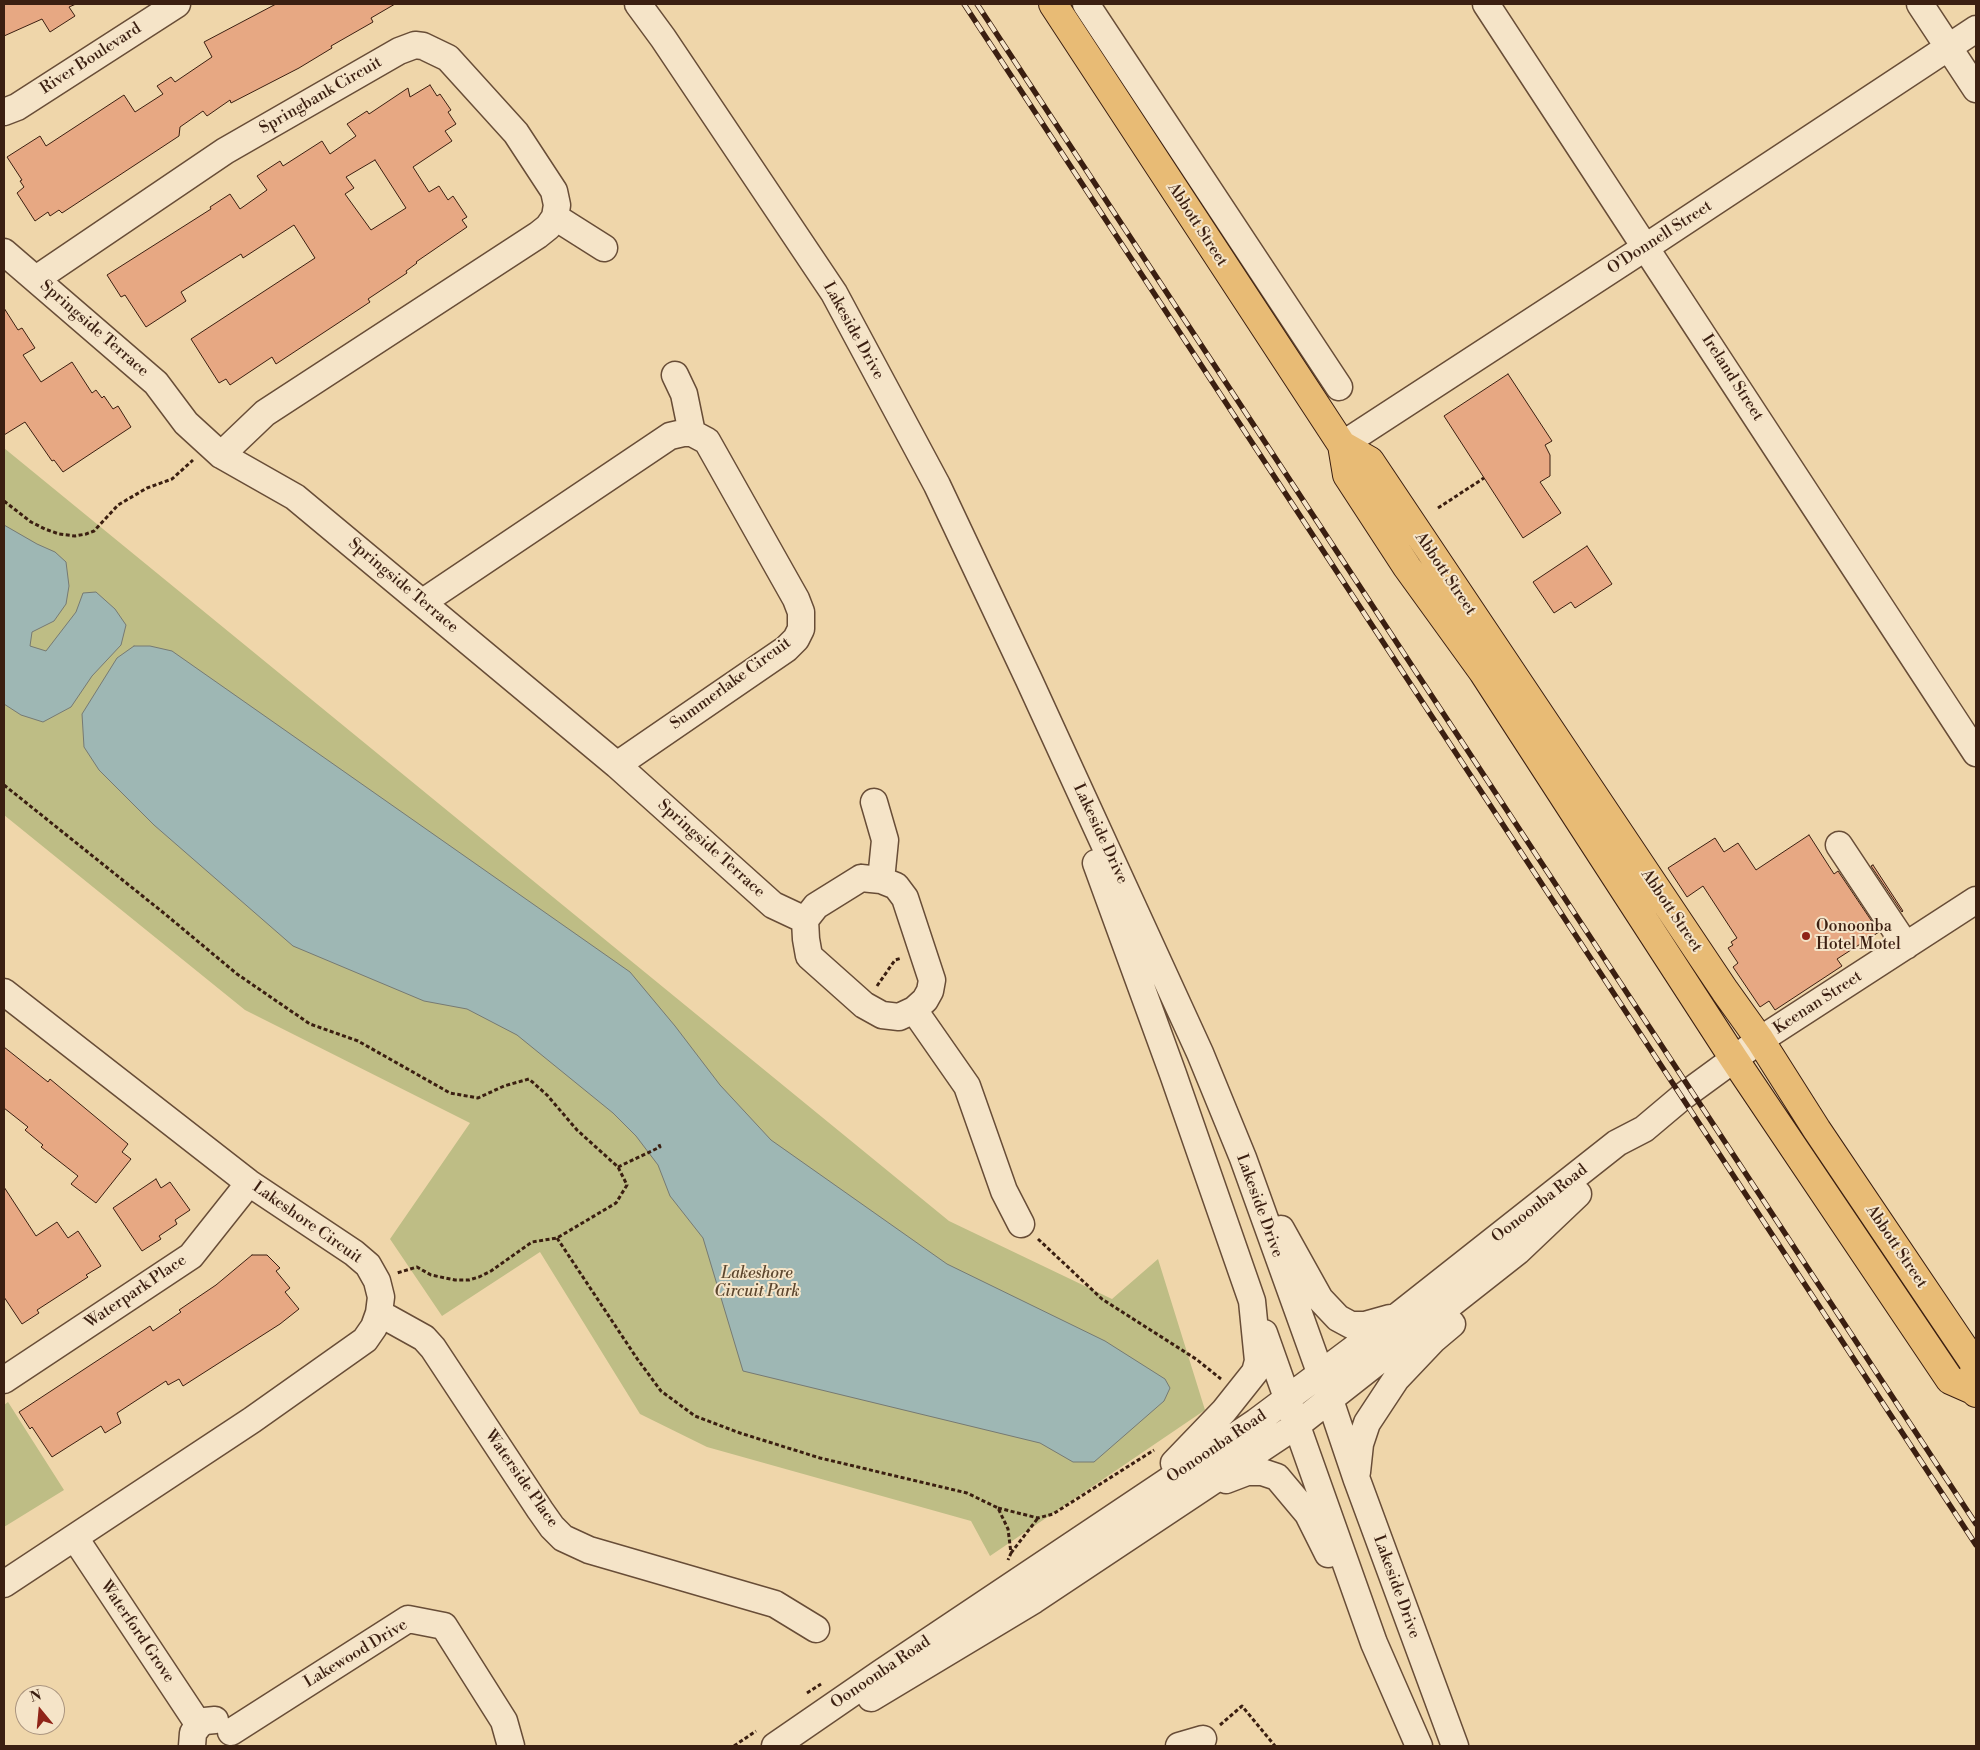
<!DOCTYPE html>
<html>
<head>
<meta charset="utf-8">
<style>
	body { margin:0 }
	#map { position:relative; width:1980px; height:1750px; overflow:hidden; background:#efd6aa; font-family:"Libre Bodoni",serif }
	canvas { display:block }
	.frame { position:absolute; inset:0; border:5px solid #3b1f11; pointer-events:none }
	.north { position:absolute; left:15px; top:1685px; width:50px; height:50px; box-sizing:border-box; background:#f5e4c8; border:1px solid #ab957f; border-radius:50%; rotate:343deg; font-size:14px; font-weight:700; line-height:20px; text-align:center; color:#3b1f11 }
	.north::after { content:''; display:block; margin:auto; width:18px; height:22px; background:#8f2418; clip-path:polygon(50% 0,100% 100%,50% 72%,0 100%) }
</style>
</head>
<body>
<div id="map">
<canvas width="1980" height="1750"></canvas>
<div class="frame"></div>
<div class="north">N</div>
</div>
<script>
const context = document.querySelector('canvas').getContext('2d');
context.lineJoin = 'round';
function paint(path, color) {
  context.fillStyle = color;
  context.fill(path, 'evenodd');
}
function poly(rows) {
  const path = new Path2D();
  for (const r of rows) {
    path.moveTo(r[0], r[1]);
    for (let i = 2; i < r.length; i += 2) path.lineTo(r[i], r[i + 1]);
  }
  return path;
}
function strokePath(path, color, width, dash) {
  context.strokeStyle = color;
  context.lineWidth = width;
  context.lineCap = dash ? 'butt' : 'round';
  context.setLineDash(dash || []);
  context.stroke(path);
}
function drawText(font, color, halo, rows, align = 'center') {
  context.font = font + ' "Libre Bodoni",serif';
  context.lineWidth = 4;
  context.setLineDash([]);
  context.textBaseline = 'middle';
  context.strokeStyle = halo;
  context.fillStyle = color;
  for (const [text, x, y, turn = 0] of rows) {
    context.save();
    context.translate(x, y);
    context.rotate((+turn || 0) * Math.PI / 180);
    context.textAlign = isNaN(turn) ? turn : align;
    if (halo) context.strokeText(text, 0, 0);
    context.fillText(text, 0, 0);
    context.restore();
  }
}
paint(poly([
	[4,448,949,1221,1112,1299,1158,1259,1205,1410,990,1556,971,1521,707,1447,640,1414,540,1252,442,1316,390,1239,470,1123,245,1010,4,815],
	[8,1402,64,1490,4,1527,4,1405]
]), '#bebd85');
const water = poly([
	[4,525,37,544,55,552,66,562,69,586,66,604,54,621,32,632,30,646,46,651,76,612,83,593,96,592,115,609,126,625,121,645,92,676,71,707,43,722,21,715,4,704,4,525],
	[134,646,150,646,172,651,630,972,675,1026,720,1085,771,1140,947,1264,1105,1341,1165,1379,1170,1388,1164,1401,1094,1462,1073,1462,1040,1443,743,1371,703,1238,670,1196,658,1165,636,1136,613,1113,517,1035,467,1009,424,1001,293,946,154,825,99,770,84,747,82,714,117,658,134,646]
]);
paint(water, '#9eb7b4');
strokePath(water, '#767a73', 1);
const building = poly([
	[4,4,76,4,69,7,75,16,50,32,42,19,4,36,4,4],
	[276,4,395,4,371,18,373,22,331,46,332,48,299,68,231,103,230,100,207,116,203,111,180,127,179,136,62,213,59,210,50,216,48,212,35,221,17,193,24,187,20,181,22,180,7,157,40,136,46,146,124,95,135,112,163,94,157,86,171,77,175,82,212,57,204,42,276,4],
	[430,85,437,96,440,94,451,110,448,112,456,124,445,131,452,141,413,167,429,192,439,186,448,200,453,196,467,217,462,220,467,227,416,262,417,263,406,271,407,273,368,299,370,302,276,364,272,357,230,385,226,379,219,383,191,339,315,258,294,225,243,258,241,254,181,292,186,301,146,327,125,295,121,297,107,275,211,209,210,207,230,194,240,209,267,190,257,176,280,161,283,166,322,141,330,154,356,136,347,124,367,111,369,114,408,88,410,97,430,85],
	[375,160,406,208,371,230,345,194,354,188,346,177,375,160],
	[4,308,18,330,22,328,35,348,23,355,41,382,72,362,92,393,96,390,102,398,104,396,113,409,118,406,131,427,63,472,54,460,52,461,25,422,4,435,4,308],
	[1508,374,1552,441,1545,445,1550,455,1550,476,1540,482,1561,513,1523,538,1444,416,1508,374],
	[1587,546,1612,584,1575,608,1571,602,1554,613,1533,582,1587,546],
	[1809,835,1834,874,1838,871,1879,932,1837,959,1842,966,1775,1010,1769,1001,1760,1007,1733,967,1738,963,1728,948,1733,945,1731,942,1737,938,1703,886,1687,897,1668,868,1715,838,1724,852,1738,843,1756,870,1809,835],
	[1873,865,1903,911,1902,912,1871,866,1873,865],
	[4,1047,48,1082,50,1079,128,1144,122,1152,131,1159,96,1203,71,1184,78,1176,41,1147,43,1145,25,1130,28,1127,4,1108,4,1047],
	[156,1179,161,1188,170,1182,190,1210,175,1220,177,1224,159,1236,161,1239,142,1251,113,1208,156,1179],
	[4,1187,36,1236,57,1222,68,1238,78,1231,101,1266,86,1275,88,1277,37,1310,39,1313,22,1324,4,1297,4,1187],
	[252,1255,267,1255,280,1268,276,1271,290,1288,285,1292,299,1309,280,1324,183,1386,179,1379,168,1385,166,1381,117,1413,121,1423,105,1433,101,1426,52,1457,32,1427,30,1429,19,1412,150,1326,153,1331,181,1312,179,1310,216,1285,252,1255]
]);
paint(building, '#e7a883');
strokePath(building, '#3b1f11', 1);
const minor = poly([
	[638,4,663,38,834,293,937,485,1029,680,1200,1053,1243,1158,1330,1400,1357,1480,1455,1746],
	[1086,4,1339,387],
	[1486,4,1976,753],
	[1920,4,1976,89],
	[4,112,17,107,177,4],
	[555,217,604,248],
	[4,252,156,383,186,423,221,455,295,497,617,765,773,905,805,920],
	[36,279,225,151,399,51,415,45,423,46,448,58,516,133,554,191,557,205,555,217,548,227,538,235,265,413,221,455],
	[675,375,684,394,692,433],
	[1342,445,1646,247,1976,29],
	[423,602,670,436,683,433,692,433,707,441,796,599,801,612,801,629,796,639,786,649,617,765],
	[874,802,885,840,881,880],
	[1839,845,1906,946],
	[1096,863,1173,1074,1252,1301,1258,1361,1255,1372,1224,1411,1174,1463],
	[861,878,881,880,896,886,905,898,932,980,930,991,925,1000,914,1010,899,1017,882,1015,864,1005,809,956,806,939,805,920,816,906,861,878],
	[4,992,249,1183,354,1253,368,1265,377,1281,381,1297,379,1313,374,1327,365,1340,252,1420,4,1584],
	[914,1010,967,1086,1004,1191,1021,1224],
	[1281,1229,1320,1299,1338,1318,1351,1325,1365,1325,1390,1318],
	[379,1313,424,1338,433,1348,540,1510,552,1527,563,1538,589,1550,775,1604,816,1629],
	[1264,1333,1374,1643,1419,1746],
	[4,1380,191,1256,249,1183],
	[1357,1472,1360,1444,1367,1423,1396,1379,1433,1340,1452,1324],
	[1226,1480,1247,1472,1262,1472,1277,1477,1308,1514,1328,1554],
	[75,1538,199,1725],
	[871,1698,1034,1600,1297,1425,1518,1251,1578,1194],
	[231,1732,408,1619,444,1626,504,1721,511,1746],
	[192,1746,193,1733,199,1725,205,1721,215,1720],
	[775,1746,881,1673,1256,1422,1399,1315,1617,1143,1644,1129,1682,1097,1760,1040,1976,900],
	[1179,1746,1203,1739]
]);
const major = poly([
	[1053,4,1342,445,1347,475,1407,567,1483,672,1734,1059,1950,1380,1975,1391],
	[1342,445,1370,461,1725,991,1760,1040,1817,1130,1974,1363,1976,1393]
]);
strokePath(minor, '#684d37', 29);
strokePath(major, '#3b1f11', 30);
strokePath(poly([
	[4,501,31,522,45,529,59,534,75,536,86,534,94,531,118,505,147,488,172,479,193,460],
	[1438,508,1484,478],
	[4,785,165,914,237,974,310,1024,358,1041,450,1093,478,1098,504,1086,529,1079,547,1095,577,1130,618,1167,627,1185,616,1203,557,1238,532,1242,491,1271,479,1277,469,1280,455,1280,431,1275,417,1267,397,1273],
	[877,986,895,960,902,958],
	[618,1167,660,1147,658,1142],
	[557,1238,638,1360,661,1391,695,1416,740,1433,820,1458,967,1493,998,1508,1008,1529,1011,1553,1008,1560],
	[1038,1239,1102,1299,1196,1359,1221,1379],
	[998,1508,1038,1518,1053,1514,1154,1450],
	[1011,1553,1038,1518],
	[807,1693,821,1684],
	[1220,1725,1242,1706,1275,1746],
	[734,1746,756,1731]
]), '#3b1f11', 3, [4, 2.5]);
strokePath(minor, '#f5e4c8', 26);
strokePath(major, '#e8bb75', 28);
const rail = poly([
	[964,4,1976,1545],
	[977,4,1976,1524]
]);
strokePath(rail, '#3b1f11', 5.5);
strokePath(rail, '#f5e4c8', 4, [11]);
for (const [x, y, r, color] of [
	[1806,936,5,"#8f2418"]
]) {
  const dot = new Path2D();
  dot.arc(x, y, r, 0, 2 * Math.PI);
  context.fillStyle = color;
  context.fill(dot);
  strokePath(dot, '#f5e4c8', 2);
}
drawText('16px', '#3b1f11', '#f5e4c8', [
	["River Boulevard",91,59,-33],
	["Springbank Circuit",321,96,-30],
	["Abbott Street",1197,225,57],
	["O'Donnell Street",1660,238,-33],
	["Springside Terrace",94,329,41],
	["Lakeside Drive",853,331,61],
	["Ireland Street",1732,378,57],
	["Abbott Street",1445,574,56],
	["Springside Terrace",403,586,40],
	["Summerlake Circuit",731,684,-36],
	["Lakeside Drive",1100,834,65],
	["Springside Terrace",711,849,42],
	["Abbott Street",1671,911,56],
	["Keenan Street",1818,1003,-33],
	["Oonoonba Road",1540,1204,-38],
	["Lakeside Drive",1259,1206,70],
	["Lakeshore Circuit",307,1223,35],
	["Abbott Street",1896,1247,56],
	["Waterpark Place",136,1292,-34],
	["Oonoonba Road",1217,1447,-34],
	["Waterside Place",521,1479,55],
	["Lakeside Drive",1396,1587,70],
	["Waterford Grove",137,1632,56],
	["Lakewood Drive",356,1654,-31],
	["Oonoonba Road",881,1673,-34]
]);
drawText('16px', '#3b1f11', '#f5e4c8', [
	["Oonoonba",1816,927],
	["Hotel Motel",1816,945]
], 'left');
drawText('italic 16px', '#5c462e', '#f5e4c8', [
	["Lakeshore",757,1274],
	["Circuit Park",757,1292]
]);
</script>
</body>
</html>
